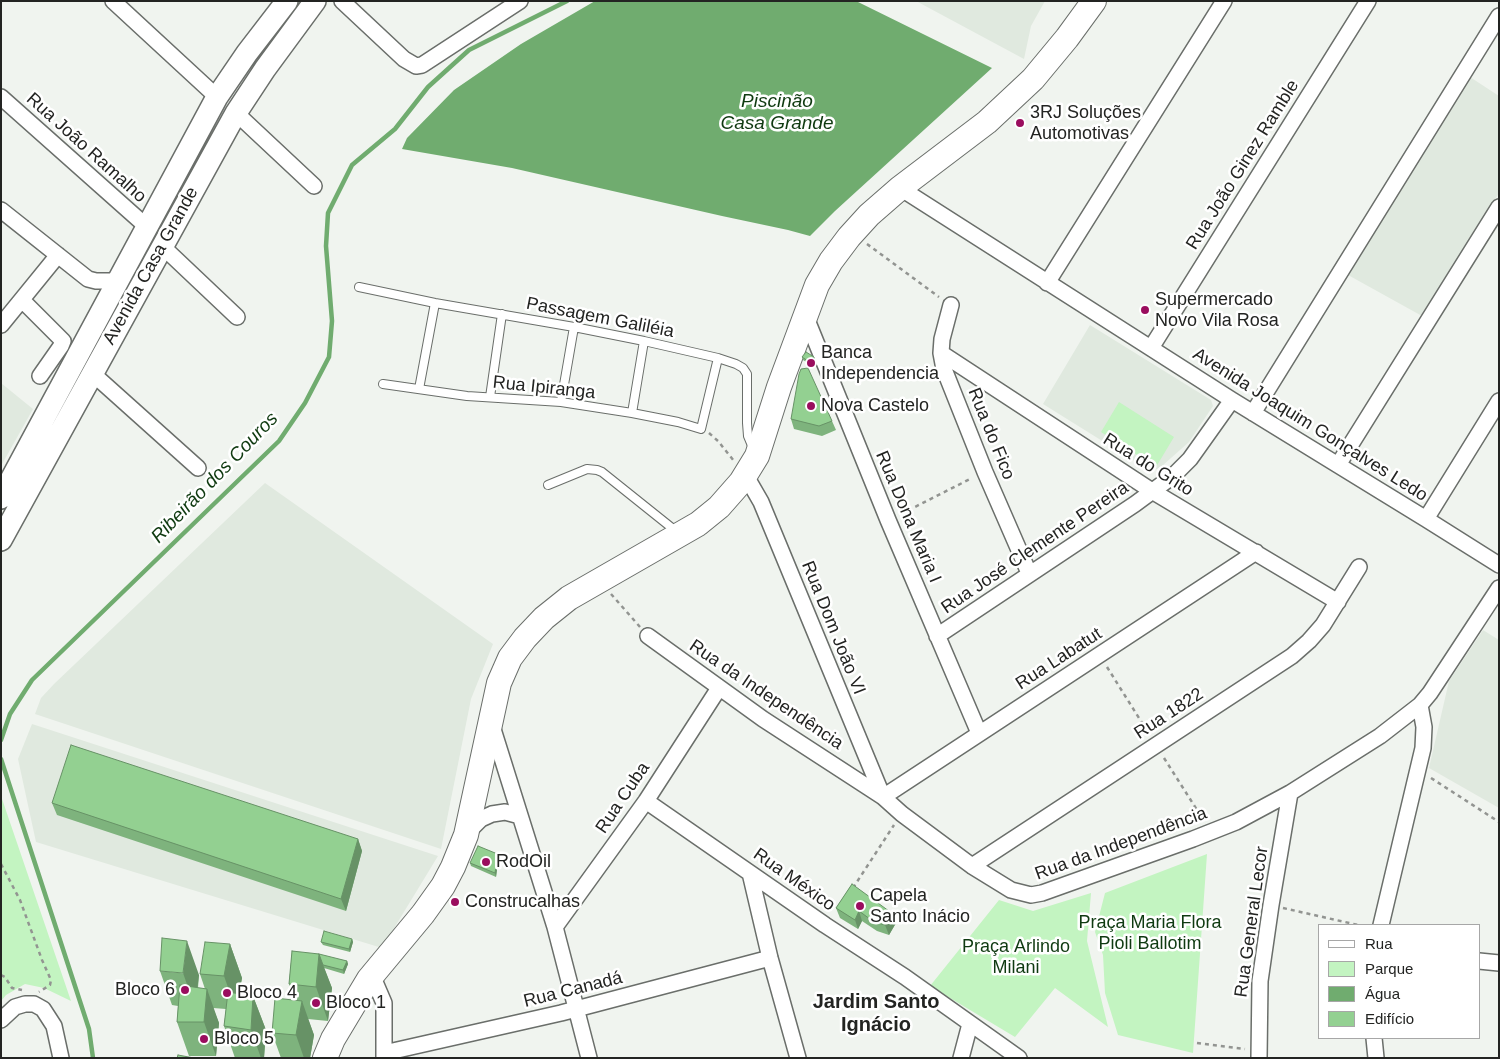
<!DOCTYPE html>
<html>
<head>
<meta charset="utf-8">
<style>
	body { margin:0 }
	#map { position:relative; width:1500px; height:1059px; overflow:hidden; background:#f0f4ef; font-family:Arial,sans-serif }
	canvas { display:block }
	.frame { position:absolute; inset:0; border:2px solid #232422; pointer-events:none }
	.legend { position:absolute; left:1318px; top:924px; width:162px; height:115px; box-sizing:border-box; background:#fff; border:1px solid #a7a7a7; margin:0; padding:6px 9px; list-style:none; font-size:15px; color:#232422 }
	.legend li { display:flex; align-items:center; gap:10px; height:25px }
	.legend b { width:25px; border:1px solid #a7a7a7 }
</style>
</head>
<body>
<div id="map">
<canvas width="1500" height="1059"></canvas>
<div class="frame"></div>
<ul class="legend">
<li><b style="height:6px;background:#fff"></b>Rua</li>
<li><b style="height:14px;background:#c3f4c1"></b>Parque</li>
<li><b style="height:14px;background:#70ac6f"></b>Água</li>
<li><b style="height:14px;background:#93d091"></b>Edifício</li>
</ul>
</div>
<script>
const context = document.querySelector('canvas').getContext('2d');
context.lineJoin = 'round';
function paint(path, color) {
  context.fillStyle = color;
  context.fill(path, 'evenodd');
}
function poly(rows) {
  const path = new Path2D();
  for (const r of rows) {
    path.moveTo(r[0], r[1]);
    for (let i = 2; i < r.length; i += 2) path.lineTo(r[i], r[i + 1]);
  }
  return path;
}
function strokePath(path, color, width, dash) {
  context.strokeStyle = color;
  context.lineWidth = width;
  context.lineCap = dash ? 'butt' : 'round';
  context.setLineDash(dash || []);
  context.stroke(path);
}
function drawText(font, color, halo, rows, align = 'center') {
  context.font = font + ' Arial,sans-serif';
  context.lineWidth = 5;
  context.setLineDash([]);
  context.textBaseline = 'middle';
  context.strokeStyle = halo;
  context.fillStyle = color;
  for (const [text, x, y, turn = 0] of rows) {
    context.save();
    context.translate(x, y);
    context.rotate((+turn || 0) * Math.PI / 180);
    context.textAlign = isNaN(turn) ? turn : align;
    if (halo) context.strokeText(text, 0, 0);
    context.fillText(text, 0, 0);
    context.restore();
  }
}
paint(poly([
	[916,1,1045,1,1031,26,1024,59],
	[1470,77,1499,96,1499,193,1422,316,1348,275],
	[1090,325,1211,400,1213,406,1189,442,1162,466,1152,472,1043,404],
	[1,383,33,409,1,466],
	[265,483,493,644,471,699,441,849,35,714,41,698,54,684],
	[1483,630,1499,640,1499,808,1429,768,1449,681],
	[32,724,438,856,382,948,36,842,18,759]
]), '#e0e9df');
paint(poly([
	[1119,402,1174,437,1156,467,1101,432],
	[1,796,71,1001,44,988,25,984,6,995,1,1001],
	[1207,854,1193,1053,1118,1035,1105,993,1103,955,1095,932,1105,893],
	[1091,893,1087,941,1108,1027,1055,988,1015,1037,930,986,999,900,1033,911]
]), '#c3f4c1');
paint(poly([
	[595,1,856,1,992,68,835,211,810,236,788,230,722,216,512,168,402,149,407,138,454,90,521,44]
]), '#70ac6f');
strokePath(poly([
	[1,740,10,714,32,680,279,441,305,403,329,357,332,321,326,246,328,213,352,165,395,129,428,87,469,50,567,1],
	[1,759,89,1029,93,1058]
]), '#70ac6f', 4.5);
const lane = poly([
	[359,287,435,303,574,327,644,341,718,358,736,364,743,368,747,374,747,423,748,436,753,448],
	[383,384,467,396,561,402,632,413,678,422,701,429,718,358],
	[419,389,435,303],
	[490,397,502,314],
	[561,402,574,327],
	[632,413,644,341],
	[548,485,587,469,597,470,602,472,677,532]
]);
const street = poly([
	[113,1,217,97],
	[342,1,404,59,416,66,422,65,520,1],
	[1,97,146,226],
	[236,113,314,186],
	[900,188,1232,400,1426,519,1499,565],
	[1,210,88,279,96,281,117,281],
	[162,246,237,317],
	[1047,283,1224,1],
	[22,300,63,341,61,346,40,376],
	[951,305,942,339,941,353,944,369,985,472,1029,573],
	[805,315,888,520,979,733],
	[1,325,58,255],
	[1151,348,1368,1],
	[941,353,1152,491,1338,602],
	[92,373,198,468],
	[1253,413,1499,16],
	[1338,465,1499,207],
	[746,476,761,502,883,797,1256,552],
	[1426,519,1499,401],
	[648,636,763,719,883,797,902,814,972,866,1011,890,1031,895,1042,893,1193,839,1236,822,1290,793,1380,736,1420,705,1430,693,1499,588],
	[937,636,1135,504,1173,476,1190,459,1232,400],
	[492,726,555,927,589,1058],
	[646,801,825,925,905,977,1019,1058],
	[468,832,481,819,492,814,505,812,520,816],
	[972,866,1292,656,1309,641,1323,625,1359,567],
	[750,873,770,958,798,1058],
	[1381,925,1423,748,1424,727,1420,705],
	[555,927,646,801,719,688],
	[1479,961,1499,963],
	[372,975,384,1003,384,1058],
	[1,1020,15,1007,25,1004,34,1004,43,1009,54,1026,61,1058],
	[1374,1038,1376,1058],
	[384,1053,561,1013,770,958],
	[961,1058,970,1024],
	[1259,1058,1260,981,1271,905,1290,793]
]);
const secondary = poly([
	[1,498,217,97,247,53,287,1],
	[1,540,236,113,265,69,315,1]
]);
const primary = poly([
	[325,1058,333,1039,369,979,423,914,443,886,453,867,466,835,499,683,510,658,525,638,544,618,569,598,698,524,719,507,741,482,757,456,779,387,817,285,831,261,849,237,869,215,900,188,987,122,1033,79,1067,38,1094,1]
]);
strokePath(lane, '#6a6e6a', 10);
strokePath(street, '#6a6e6a', 18);
strokePath(secondary, '#6a6e6a', 24);
strokePath(primary, '#6a6e6a', 26);
strokePath(poly([
	[867,244,939,297],
	[709,433,718,441,734,461],
	[901,514,972,478],
	[611,594,640,627],
	[1107,667,1149,734],
	[1164,758,1204,821],
	[1431,778,1499,822],
	[1,864,20,900,42,960,51,980,50,985,39,992],
	[853,888,894,825],
	[1283,908,1358,925],
	[1,975,5,977,12,988,22,990],
	[1197,1043,1245,1049]
]), '#929491', 2.5, [4, 4]);
strokePath(lane, '#fff', 8);
strokePath(street, '#fff', 15);
strokePath(secondary, '#fff', 21);
strokePath(primary, '#fff', 24);
paint(poly([
	[802,357,814,357,815,360,813,366,803,360],
	[791,419,832,421,836,430,822,436,794,429],
	[52,803,358,839,362,851,346,911,57,815],
	[500,855,501,859,497,869,496,877,471,866,470,863],
	[852,884,896,923,889,935,877,931,862,921,858,929,840,918,836,908],
	[352,939,353,942,350,952,323,945,321,942],
	[230,944,242,978,239,994,253,996,266,1030,264,1058,235,1058,224,1026,226,1009,213,1008,219,1023,216,1056,189,1056,177,1022,178,1006,172,1005,160,971,199,975,198,988,205,989,200,974],
	[292,951,347,961,348,964,344,974,324,968,332,988,328,1021,308,1019,314,1035,310,1058,281,1058,272,1033,295,1000,289,984]
]), '#7eb37d');
paint(poly([
	[814,357,815,360,813,366,811,363],
	[358,839,362,851,346,911,341,899],
	[500,855,501,859,497,869,496,877,495,873,496,866],
	[859,911,862,921,858,929,855,920],
	[893,914,896,923,889,935,885,925],
	[352,939,353,942,350,952,349,949],
	[187,941,199,975,195,1007,183,973],
	[230,944,242,978,236,1010,224,976],
	[319,954,332,988,328,1021,316,987],
	[347,961,348,964,344,974,343,970],
	[207,989,219,1023,216,1056,204,1022],
	[253,996,266,1030,264,1058,261,1058,251,1030],
	[302,1001,314,1035,310,1058,304,1058,296,1035]
]), '#679266');
const building = poly([
	[806,352,814,357,811,363,802,357,806,352],
	[808,368,832,421,819,426,791,419,799,374,801,369,808,368],
	[71,745,358,839,341,899,52,803,71,745],
	[478,846,500,855,496,866,495,873,470,863,478,846],
	[852,884,893,914,885,925,874,922,859,911,855,920,836,908,852,884],
	[324,931,352,939,349,949,321,942,324,931],
	[162,938,187,941,183,973,160,971,162,938],
	[205,942,230,944,224,976,200,974,205,942],
	[292,951,319,954,316,987,289,984,292,951],
	[319,954,347,961,343,970,323,965,319,954],
	[180,985,207,989,204,1022,177,1022,180,985],
	[228,992,253,996,251,1030,224,1026,228,992],
	[275,998,302,1001,296,1035,272,1033,275,998],
	[178,1055,194,1058,177,1058,178,1055]
]);
paint(building, '#93d091');
strokePath(building, '#679266', 1);
for (const [x, y, r, color] of [
	[1020,123,5,"#9a0d5e"],
	[1145,310,5,"#9a0d5e"],
	[811,363,5,"#9a0d5e"],
	[811,406,5,"#9a0d5e"],
	[486,862,5,"#9a0d5e"],
	[455,902,5,"#9a0d5e"],
	[860,906,5,"#9a0d5e"],
	[185,990,5,"#9a0d5e"],
	[227,993,5,"#9a0d5e"],
	[316,1003,5,"#9a0d5e"],
	[204,1039,5,"#9a0d5e"]
]) {
  const dot = new Path2D();
  dot.arc(x, y, r, 0, 2 * Math.PI);
  context.fillStyle = color;
  context.fill(dot);
  strokePath(dot, '#fff', 2);
}
drawText('18px', '#232422', '#fff', [
	["3RJ Soluções",1030,113],
	["Automotivas",1030,134],
	["Supermercado",1155,300],
	["Novo Vila Rosa",1155,321],
	["Banca",821,353],
	["Independencia",821,374],
	["Nova Castelo",821,406],
	["RodOil",496,862],
	["Capela",870,896],
	["Santo Inácio",870,917],
	["Construcalhas",465,902],
	["Bloco 6",175,990,"right"],
	["Bloco 4",237,993],
	["Bloco 1",326,1003],
	["Bloco 5",214,1039]
], 'left');
drawText('18px', '#232422', '#fff', [
	["Rua João Ramalho",86,148,42],
	["Rua João Ginez Ramble",1243,165,-58],
	["Avenida Casa Grande",151,266,-61],
	["Passagem Galiléia",600,318,11],
	["Rua Ipiranga",544,388,6],
	["Avenida Joaquim Gonçalves Ledo",1310,425,32],
	["Rua do Fico",991,434,68],
	["Rua do Grito",1148,465,32],
	["Rua Dona Maria I",908,517,67],
	["Rua José Clemente Pereira",1035,548,-34],
	["Rua Dom João VI",833,628,68],
	["Rua Labatut",1059,659,-33],
	["Rua da Independência",766,695,34],
	["Rua 1822",1169,714,-33],
	["Rua Cuba",623,798,-56],
	["Rua da Independência",1121,844,-20],
	["Rua México",794,880,35],
	["Rua General Lecor",1252,922,-82],
	["Rua Canadá",573,990,-14]
]);
drawText('18px', '#0f3a11', '#fff', [
	["Praça Maria Flora",1150,923],
	["Pioli Ballotim",1150,944],
	["Praça Arlindo",1016,947],
	["Milani",1016,968]
]);
drawText('italic 19px', '#0f3a10', '#fff', [
	["Piscinão",777,102],
	["Casa Grande",777,124],
	["Ribeirão dos Couros",215,478,-46]
]);
drawText('bold 20px', '#232422', '#fff', [
	["Jardim Santo",876,1002],
	["Ignácio",876,1025]
]);
</script>
</body>
</html>
